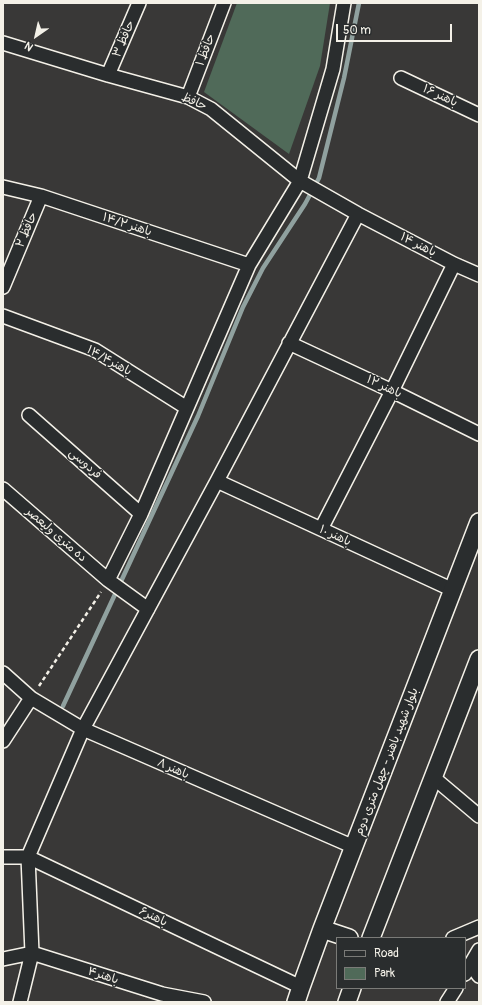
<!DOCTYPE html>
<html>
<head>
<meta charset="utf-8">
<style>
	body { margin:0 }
	#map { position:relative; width:482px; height:1005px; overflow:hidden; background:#393837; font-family:Pangolin,sans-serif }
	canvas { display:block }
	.frame { position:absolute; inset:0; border:4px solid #f4f1e8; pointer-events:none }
	.legend { position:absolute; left:336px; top:937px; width:130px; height:52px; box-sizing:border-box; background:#2a2d2e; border:1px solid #7b7b78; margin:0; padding:5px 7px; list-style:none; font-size:12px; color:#f4f1e8 }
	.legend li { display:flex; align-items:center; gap:8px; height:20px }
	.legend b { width:20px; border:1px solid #7b7b78 }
	.north { position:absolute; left:16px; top:16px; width:40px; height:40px; -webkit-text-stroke:3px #2a2d2e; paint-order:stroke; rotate:214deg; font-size:11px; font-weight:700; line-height:16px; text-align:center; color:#f4f1e8 }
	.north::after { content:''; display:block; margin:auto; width:14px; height:18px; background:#f4f1e8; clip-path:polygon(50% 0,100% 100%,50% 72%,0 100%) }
	.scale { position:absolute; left:336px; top:24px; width:116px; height:18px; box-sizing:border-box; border:2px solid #f4f1e8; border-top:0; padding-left:5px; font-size:12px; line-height:14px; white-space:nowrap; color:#f4f1e8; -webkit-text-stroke:3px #2a2d2e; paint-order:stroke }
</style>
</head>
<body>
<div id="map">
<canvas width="482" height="1005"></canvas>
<div class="frame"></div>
<ul class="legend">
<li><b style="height:5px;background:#2a2d2e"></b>Road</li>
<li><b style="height:11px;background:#506a59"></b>Park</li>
</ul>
<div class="north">N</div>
<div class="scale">50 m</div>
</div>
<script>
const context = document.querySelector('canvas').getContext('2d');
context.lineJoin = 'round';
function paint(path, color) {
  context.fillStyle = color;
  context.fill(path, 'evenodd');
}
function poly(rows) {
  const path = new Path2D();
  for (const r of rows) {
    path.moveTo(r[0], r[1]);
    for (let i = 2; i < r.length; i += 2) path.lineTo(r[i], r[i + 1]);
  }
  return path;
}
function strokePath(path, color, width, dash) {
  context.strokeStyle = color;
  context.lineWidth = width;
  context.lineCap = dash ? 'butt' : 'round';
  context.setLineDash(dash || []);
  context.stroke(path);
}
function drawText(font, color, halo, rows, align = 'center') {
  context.font = font + ' Pangolin,"Playpen Sans Arabic",sans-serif';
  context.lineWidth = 3;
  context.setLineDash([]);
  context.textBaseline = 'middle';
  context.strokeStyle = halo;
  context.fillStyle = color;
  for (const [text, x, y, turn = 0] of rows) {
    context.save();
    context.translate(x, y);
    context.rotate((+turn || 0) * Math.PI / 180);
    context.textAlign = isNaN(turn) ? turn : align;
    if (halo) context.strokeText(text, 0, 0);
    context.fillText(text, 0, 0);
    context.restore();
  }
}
paint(poly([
	[237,3,330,3,320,66,289,154,204,92]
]), '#506a59');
strokePath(poly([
	[63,706,198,416,243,307,263,268,305,204,319,178,344,78,359,3]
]), '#90a19f', 4.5);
const minor = poly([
	[3,43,108,75,188,97,211,109,300,181,358,214,454,264,479,275],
	[108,75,139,3],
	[401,78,479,115],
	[188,97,224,3],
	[3,187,41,196,249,265],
	[3,287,41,196],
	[3,316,95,350,187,408],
	[289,343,392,391,479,434],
	[29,415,141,514],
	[217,481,453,590],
	[3,489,108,580,148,609],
	[321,529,392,391,454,264],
	[108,580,141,514,249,265,300,181,333,69,344,3],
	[3,673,31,698,83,729,354,847],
	[3,741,31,698],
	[434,778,479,816],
	[3,857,28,857,301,987],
	[453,938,479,927],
	[3,959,32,953,162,994,204,1002],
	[471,965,479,976],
	[465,974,479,950],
	[20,1002,32,953,28,857,83,729,217,481,358,214],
	[447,1002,456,988]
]);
const tertiary = poly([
	[322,929,349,938],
	[371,938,479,659],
	[296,1002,301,987,322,929,479,522],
	[347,1002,352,988]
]);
strokePath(minor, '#f4f1e8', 16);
strokePath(tertiary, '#f4f1e8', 20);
strokePath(poly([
	[39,686,101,592]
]), '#f4f1e8', 2.5, [4, 3]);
strokePath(minor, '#2a2d2e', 13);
strokePath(tertiary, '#2a2d2e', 17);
drawText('12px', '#f4f1e8', '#2a2d2e', [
	["حافظ ۳",124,39,-67],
	["حافظ ۱",206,50,-69],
	["باهنر ۱۶",440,96,25],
	["حافظ",194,102,24],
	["باهنر ۱۴/۲",127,225,18],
	["حافظ ۲",27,230,-67],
	["باهنر ۱۴",418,245,27],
	["باهنر۱۴/۴",109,361,29],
	["باهنر ۱۲",384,387,25],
	["فردوسی",85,464,42],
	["ده متری ولیعصر",56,535,41],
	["باهنر ۱۰",335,536,25],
	["بلوار شهید باهنر - چهل متری دوم",387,762,-69],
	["باهنر ۸",173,769,24],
	["باهنر۶",153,917,26],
	["باهنر۴",103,976,18]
]);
</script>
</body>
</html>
